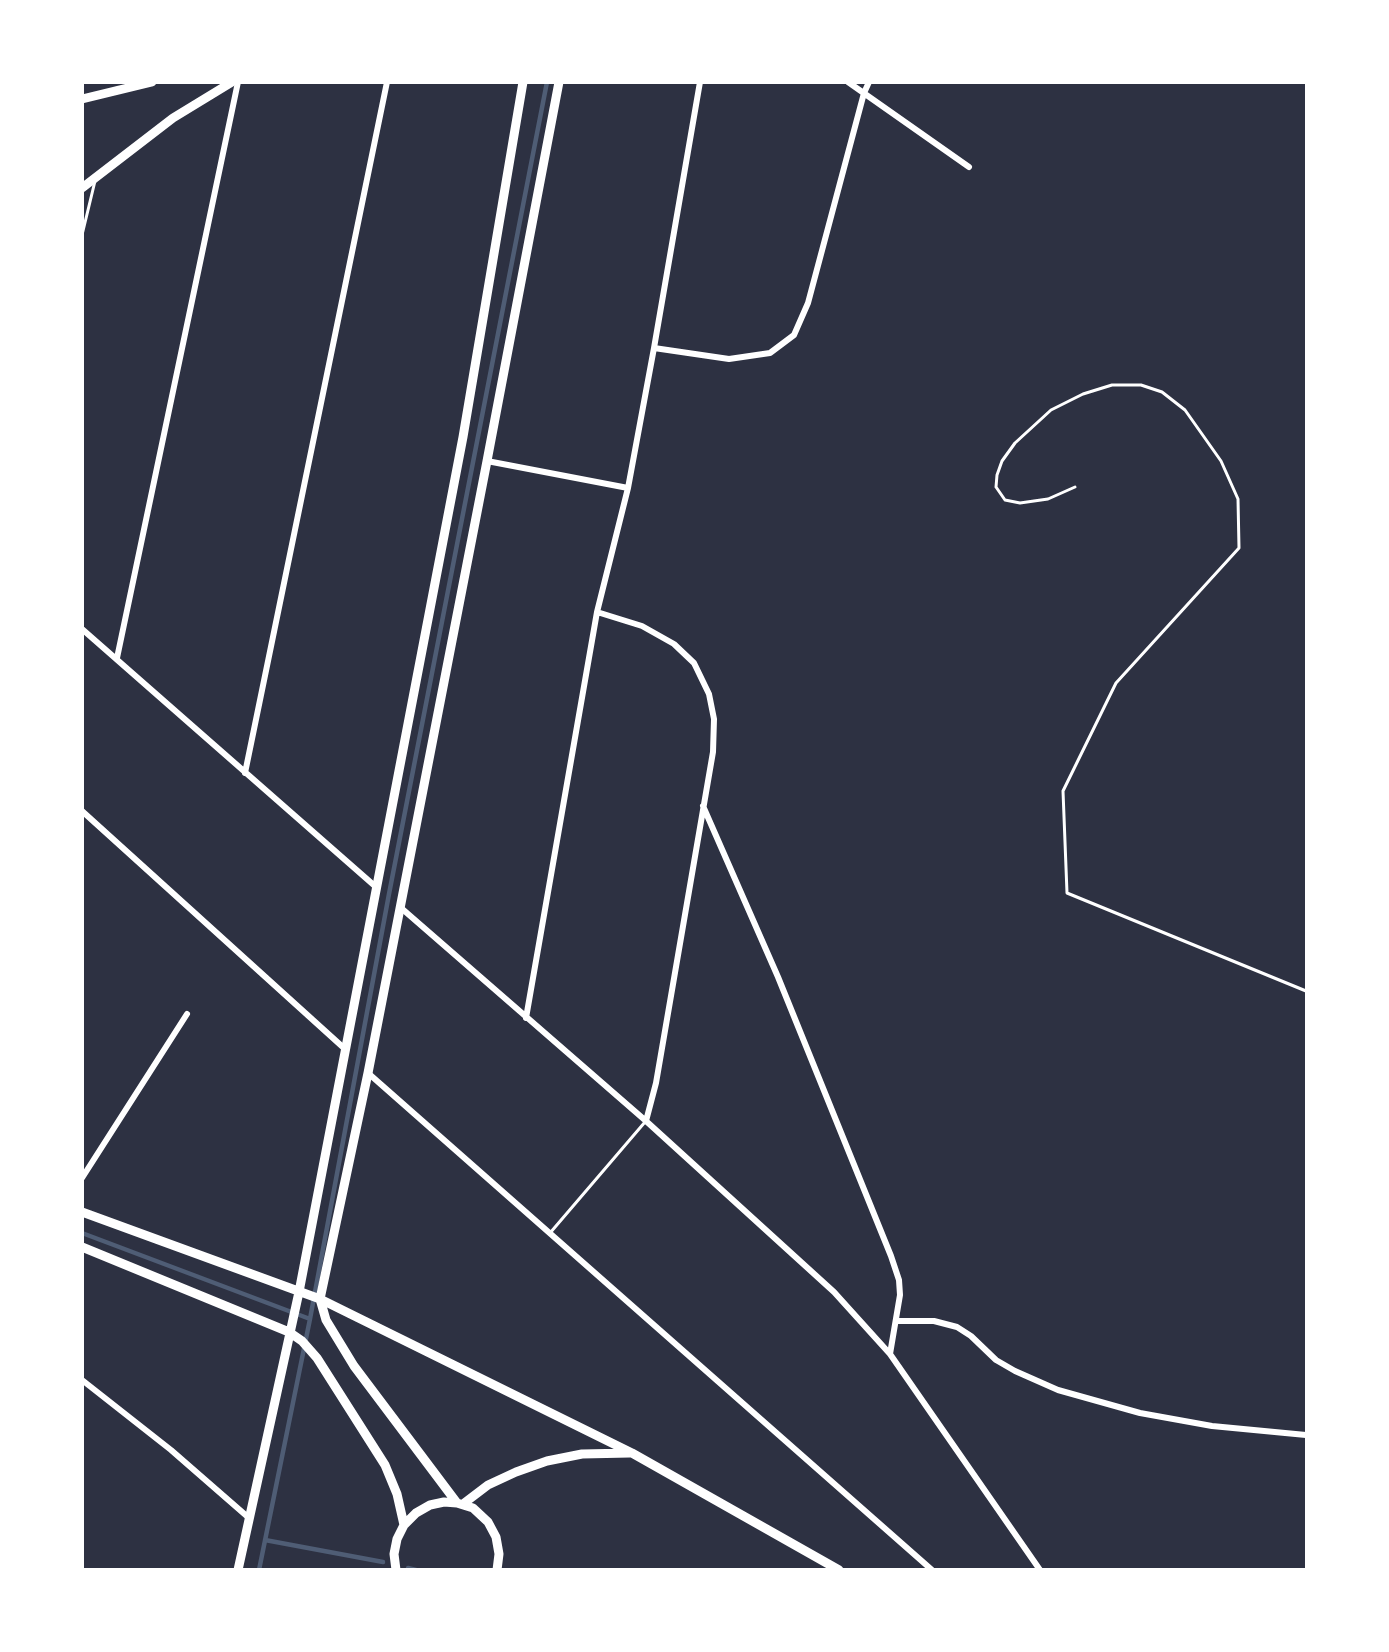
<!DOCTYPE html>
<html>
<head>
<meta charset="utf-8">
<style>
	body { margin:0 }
	#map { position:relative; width:1389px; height:1652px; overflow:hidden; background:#2d3142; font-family:"Noto Serif",serif }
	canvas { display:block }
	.frame { position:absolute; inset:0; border:84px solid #fff; pointer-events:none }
</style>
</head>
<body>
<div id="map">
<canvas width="1389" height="1652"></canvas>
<div class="frame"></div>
</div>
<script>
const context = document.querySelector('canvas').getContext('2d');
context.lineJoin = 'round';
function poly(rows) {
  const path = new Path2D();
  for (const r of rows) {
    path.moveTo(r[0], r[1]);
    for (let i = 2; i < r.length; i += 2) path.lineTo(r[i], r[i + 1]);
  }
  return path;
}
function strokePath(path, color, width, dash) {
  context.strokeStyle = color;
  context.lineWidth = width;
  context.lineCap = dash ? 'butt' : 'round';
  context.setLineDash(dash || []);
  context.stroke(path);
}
strokePath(poly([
	[82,1233,310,1319],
	[265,1540,383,1562],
	[408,1568,416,1570],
	[259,1570,310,1319,389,894,547,82]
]), '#4f5d75', 4.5);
strokePath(poly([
	[1075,487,1048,499,1020,503,1005,500,996,487,997,475,1002,461,1015,443,1051,410,1083,394,1112,385,1141,385,1162,392,1185,410,1221,461,1238,499,1239,548,1116,683,1063,791,1067,893,1306,991]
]), '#fff', 3);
strokePath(poly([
	[82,235,95,181],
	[82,261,82,280],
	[550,1233,645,1122]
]), '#fff', 3);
strokePath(poly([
	[848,82,969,167],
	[654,348,729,359,770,353,794,335,808,303,864,93,869,82],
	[487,461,628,488],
	[597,612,642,626,674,644,694,663,709,694,714,719,713,752,656,1083,646,1121],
	[82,629,376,887],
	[117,658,238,82],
	[245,773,387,82],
	[703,806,778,977,891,1256,899,1280,900,1295,890,1354,1040,1570],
	[82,811,345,1049],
	[400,907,646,1121,834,1292,890,1354],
	[526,1018,597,612,628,488,654,348,700,82],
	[368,1073,932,1570],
	[82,1178,187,1014],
	[897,1321,934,1321,957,1327,971,1336,996,1360,1015,1371,1058,1390,1140,1413,1212,1426,1306,1435],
	[82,1380,171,1450,249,1518]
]), '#fff', 6);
strokePath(poly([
	[82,1212,320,1299,632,1453,839,1570],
	[82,1247,289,1332,302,1341,317,1358,385,1465,397,1494,404,1525],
	[457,1503,354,1366,326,1320,320,1299,368,1073,487,461,559,82],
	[463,1504,488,1485,516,1472,547,1461,582,1454,630,1453],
	[238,1570,299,1292,463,437,523,82],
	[396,1570,394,1554,397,1539,404,1525,416,1513,430,1505,444,1502,457,1503,473,1508,488,1522,496,1537,499,1554,497,1570]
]), '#fff', 9);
strokePath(poly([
	[82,99,152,82],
	[82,188,173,118,232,82]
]), '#fff', 9);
</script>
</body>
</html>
